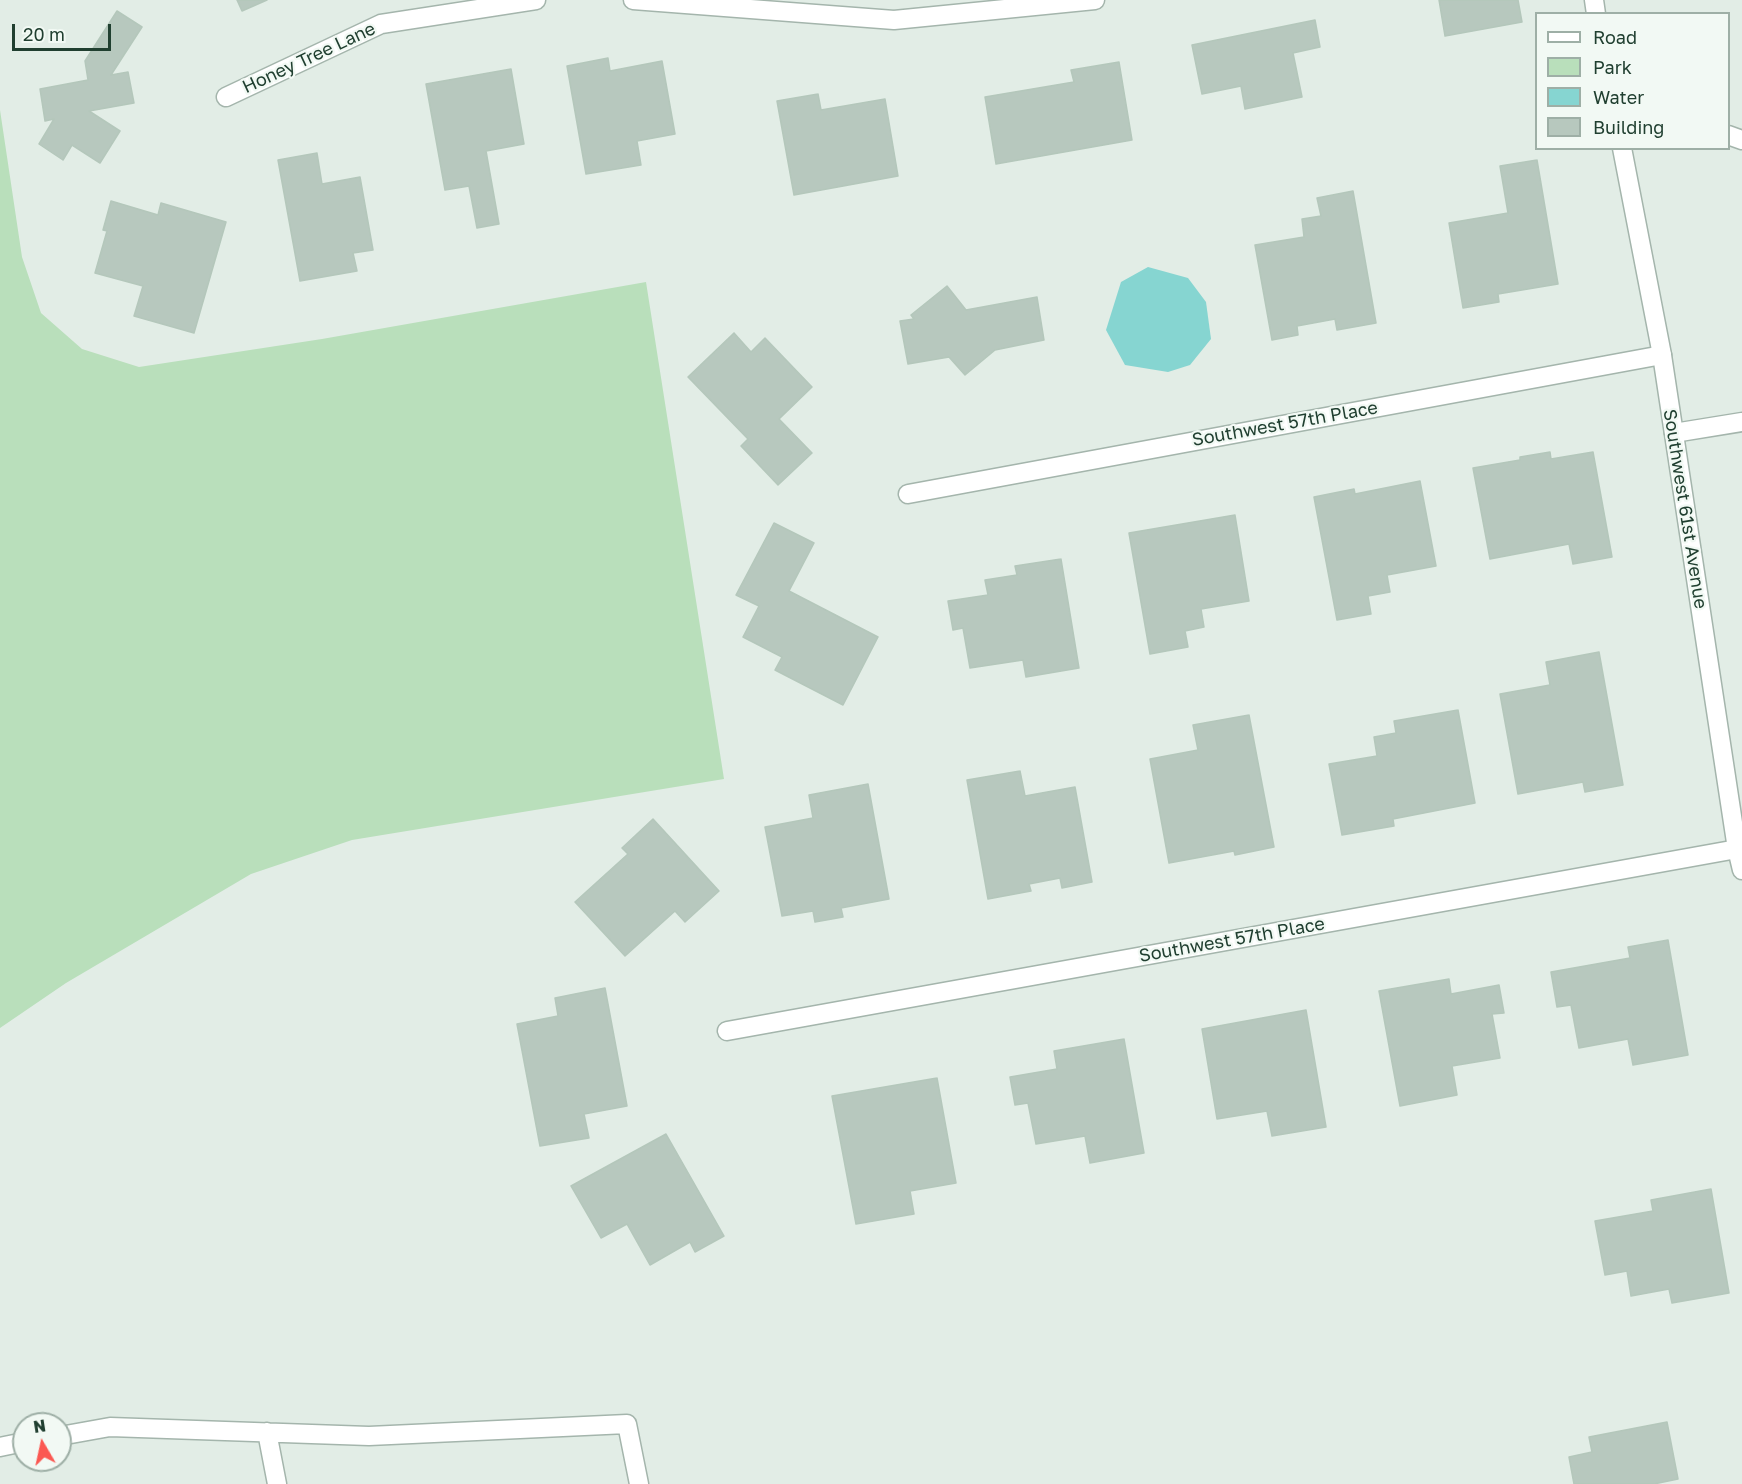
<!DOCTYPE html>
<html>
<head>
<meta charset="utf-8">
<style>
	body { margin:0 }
	#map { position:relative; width:1742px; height:1484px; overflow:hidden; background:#e2ede6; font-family:"Golos Text",sans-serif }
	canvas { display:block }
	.legend { position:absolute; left:1535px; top:12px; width:195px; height:138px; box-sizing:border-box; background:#f2f9f4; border:2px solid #9eafa6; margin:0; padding:8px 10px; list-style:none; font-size:18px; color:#203f30 }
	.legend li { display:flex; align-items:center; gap:12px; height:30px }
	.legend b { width:30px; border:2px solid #9eafa6 }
	.north { position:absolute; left:12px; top:1412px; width:60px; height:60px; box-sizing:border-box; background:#f2f9f4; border:2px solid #9eafa6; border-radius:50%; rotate:351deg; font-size:16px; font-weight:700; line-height:24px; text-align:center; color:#203f30 }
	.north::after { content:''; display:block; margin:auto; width:21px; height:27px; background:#fb5852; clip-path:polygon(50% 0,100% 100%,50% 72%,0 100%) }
	.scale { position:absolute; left:12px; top:24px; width:99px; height:27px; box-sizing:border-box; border:3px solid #203f30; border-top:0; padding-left:8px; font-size:18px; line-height:21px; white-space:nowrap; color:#203f30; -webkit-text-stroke:4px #f2f9f4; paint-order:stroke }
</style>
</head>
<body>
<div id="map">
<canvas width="1742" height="1484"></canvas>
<ul class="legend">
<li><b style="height:8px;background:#fff"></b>Road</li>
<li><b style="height:16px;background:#b9dfbb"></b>Park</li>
<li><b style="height:16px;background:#86d5d1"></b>Water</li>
<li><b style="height:16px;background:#b7c8be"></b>Building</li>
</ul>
<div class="north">N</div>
<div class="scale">20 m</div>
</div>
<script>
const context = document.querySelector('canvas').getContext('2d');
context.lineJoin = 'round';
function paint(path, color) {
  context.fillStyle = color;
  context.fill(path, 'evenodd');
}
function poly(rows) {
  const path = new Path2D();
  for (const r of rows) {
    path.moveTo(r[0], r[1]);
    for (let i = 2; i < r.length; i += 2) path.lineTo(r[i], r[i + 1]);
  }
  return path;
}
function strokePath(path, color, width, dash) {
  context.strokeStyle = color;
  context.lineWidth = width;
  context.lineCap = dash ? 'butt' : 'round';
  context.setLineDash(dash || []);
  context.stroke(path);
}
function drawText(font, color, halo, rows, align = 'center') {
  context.font = font + ' "Golos Text",sans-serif';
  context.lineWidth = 4.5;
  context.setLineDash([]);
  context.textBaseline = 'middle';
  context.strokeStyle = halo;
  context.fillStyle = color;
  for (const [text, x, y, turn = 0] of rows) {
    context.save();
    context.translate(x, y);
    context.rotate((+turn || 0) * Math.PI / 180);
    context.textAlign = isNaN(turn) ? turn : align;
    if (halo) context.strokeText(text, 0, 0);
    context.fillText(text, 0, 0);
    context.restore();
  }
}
paint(poly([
	[0,110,22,257,41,313,82,349,139,367,322,339,646,282,724,779,352,840,251,874,66,983,0,1028]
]), '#b9dfbb');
paint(poly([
	[1148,267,1188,278,1206,302,1211,339,1190,365,1168,372,1125,365,1106,330,1121,282]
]), '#86d5d1');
const building = poly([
	[237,0,267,0,242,11,237,0],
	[1439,0,1518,0,1522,22,1445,36,1439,0],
	[117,11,142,27,111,75,128,72,134,103,89,111,120,131,100,163,72,145,63,160,39,144,54,119,45,121,40,89,88,80,85,61,117,11],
	[1315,20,1320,47,1293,53,1302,97,1245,109,1241,86,1202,94,1192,45,1315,20],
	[608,58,610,71,662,61,675,134,637,141,641,165,586,174,567,66,608,58],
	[1119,62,1132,140,996,164,985,97,1074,82,1071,70,1119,62],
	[511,69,524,144,486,151,499,224,477,228,469,186,445,190,426,84,511,69],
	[818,94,821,110,885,99,898,176,794,195,777,101,818,94],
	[317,153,322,184,360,177,373,250,353,253,357,271,300,281,278,160,317,153],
	[1537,160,1558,284,1498,294,1499,302,1463,308,1449,223,1508,213,1500,166,1537,160],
	[1353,191,1376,323,1337,330,1335,319,1297,326,1298,335,1272,340,1255,245,1304,237,1302,219,1321,216,1317,198,1353,191],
	[111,201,158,215,161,203,226,222,194,333,134,316,143,286,95,273,107,231,103,230,111,201],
	[947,286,966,310,1037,297,1044,340,995,350,965,375,949,357,908,364,900,321,914,319,911,315,947,286],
	[734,333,751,352,765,338,812,387,779,419,812,453,778,485,741,446,748,439,688,377,734,333],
	[1550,452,1551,459,1593,452,1612,557,1573,564,1569,544,1490,559,1473,468,1520,460,1520,457,1550,452],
	[1420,481,1436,566,1387,575,1390,592,1368,596,1371,614,1337,620,1314,497,1354,489,1355,494,1420,481],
	[1235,515,1249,601,1201,609,1204,627,1185,631,1188,647,1150,654,1129,533,1235,515],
	[774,523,814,543,789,591,878,637,843,705,775,670,782,657,743,637,759,606,736,595,774,523],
	[1061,559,1079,668,1026,677,1023,660,970,668,963,628,953,630,948,601,988,595,985,580,1017,575,1015,566,1061,559],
	[1599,652,1623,785,1585,792,1583,782,1518,794,1500,694,1550,685,1546,662,1599,652],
	[1458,710,1475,803,1393,819,1394,826,1342,835,1329,764,1377,756,1374,737,1396,733,1394,721,1458,710],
	[1249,715,1274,847,1235,855,1234,851,1169,863,1150,759,1198,750,1193,725,1249,715],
	[1020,771,1025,796,1075,787,1092,882,1062,888,1060,878,1029,884,1031,891,988,899,967,780,1020,771],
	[868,784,889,899,841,908,843,917,815,922,813,911,782,916,765,827,813,818,809,795,868,784],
	[653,819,719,891,685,922,675,911,625,956,575,902,628,854,622,848,653,819],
	[1668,940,1688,1055,1633,1065,1628,1039,1579,1048,1571,1005,1557,1007,1551,972,1630,958,1628,947,1668,940],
	[1449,979,1451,994,1499,985,1504,1013,1492,1014,1500,1058,1452,1066,1457,1095,1400,1106,1379,991,1449,979],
	[605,988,627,1106,584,1114,589,1138,540,1146,517,1024,558,1016,555,998,605,988],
	[1306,1010,1326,1127,1272,1136,1267,1111,1217,1119,1202,1029,1306,1010],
	[1124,1039,1144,1153,1090,1163,1085,1136,1036,1144,1028,1103,1015,1105,1010,1077,1057,1069,1054,1051,1124,1039],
	[937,1078,956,1183,910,1191,914,1214,856,1224,832,1096,937,1078],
	[666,1134,724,1236,695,1252,690,1242,650,1265,627,1224,601,1238,571,1186,666,1134],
	[1711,1189,1729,1293,1672,1303,1669,1289,1631,1296,1627,1271,1605,1275,1595,1221,1653,1211,1651,1200,1711,1189],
	[1667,1422,1678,1479,1654,1484,1574,1484,1569,1457,1592,1452,1589,1437,1667,1422]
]);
paint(building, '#b7c8be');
strokePath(building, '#b4c7bb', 1.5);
const service = poly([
	[1728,135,1742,140],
	[1674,433,1742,422],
	[267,1432,277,1484],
	[60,1436,110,1427,369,1436,627,1424,639,1484],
	[0,1447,24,1442]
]);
const minor = poly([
	[633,0,894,20,1095,0],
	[226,97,381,24,536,0],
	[908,494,1662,355],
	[727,1031,1737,849]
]);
const tertiary = poly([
	[1594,0,1596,14],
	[1622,148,1662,355,1737,849,1742,870]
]);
strokePath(service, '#a4b5ac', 21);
strokePath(minor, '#a4b5ac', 21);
strokePath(tertiary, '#a4b5ac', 21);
strokePath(service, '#fff', 18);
strokePath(minor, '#fff', 18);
strokePath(tertiary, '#fff', 18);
drawText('18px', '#203f30', '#f2f9f4', [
	["Honey Tree Lane",309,58,-25],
	["Southwest 57th Place",1285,424,-10],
	["Southwest 61st Avenue",1685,509,81],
	["Southwest 57th Place",1232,940,-10]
]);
</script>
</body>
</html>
